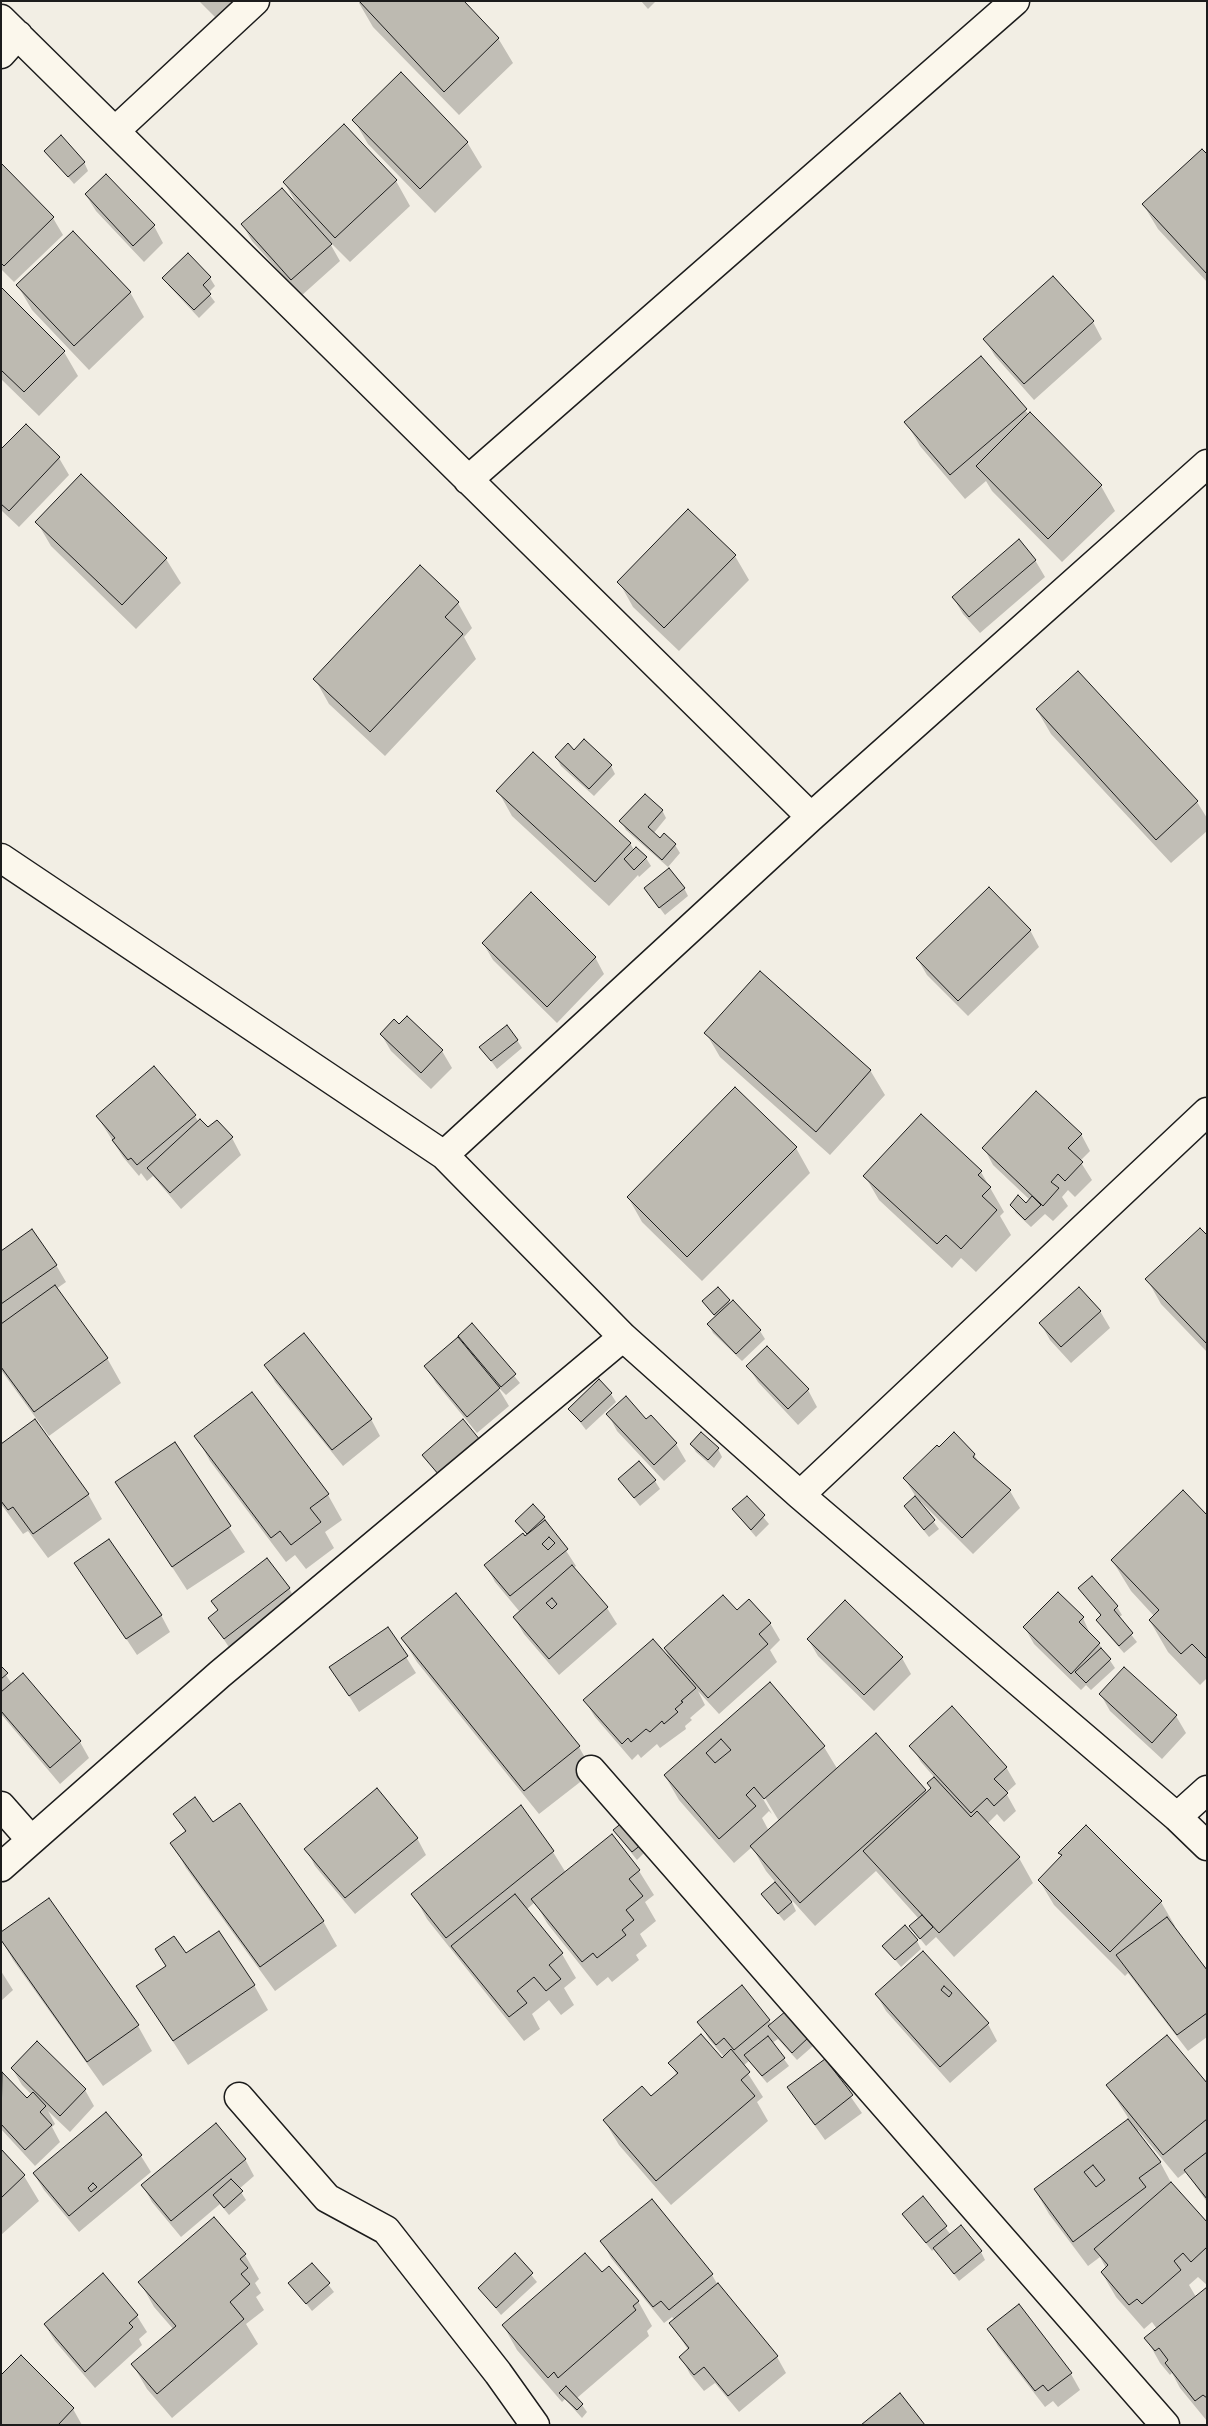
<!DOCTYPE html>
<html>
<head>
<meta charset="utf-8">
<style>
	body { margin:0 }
	#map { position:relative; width:1208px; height:2426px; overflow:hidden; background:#f2eee4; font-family:"Patrick Hand",sans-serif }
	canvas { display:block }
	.frame { position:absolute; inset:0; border:2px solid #1c1c1c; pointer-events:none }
</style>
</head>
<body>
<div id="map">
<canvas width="1208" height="2426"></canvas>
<div class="frame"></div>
</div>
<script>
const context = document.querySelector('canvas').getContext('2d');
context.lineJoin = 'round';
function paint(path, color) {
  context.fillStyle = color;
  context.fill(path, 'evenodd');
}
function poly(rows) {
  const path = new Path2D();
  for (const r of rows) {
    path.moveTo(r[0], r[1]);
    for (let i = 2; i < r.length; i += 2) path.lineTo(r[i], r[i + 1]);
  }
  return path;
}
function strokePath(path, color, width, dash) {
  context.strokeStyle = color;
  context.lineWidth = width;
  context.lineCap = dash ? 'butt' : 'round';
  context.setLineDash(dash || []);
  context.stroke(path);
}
paint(poly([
	[199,1,237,1,218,20],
	[360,1,498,38,513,63,459,115,373,27,359,3],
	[641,1,656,1,648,9],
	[354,120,467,142,482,167,435,213,368,144],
	[344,126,396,181,410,206,350,262,328,240,340,261,301,296,252,241,242,224,298,206,284,182],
	[46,151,84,162,88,171,74,184],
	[1207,156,1207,282,1158,229,1143,204],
	[1,165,53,218,63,235,14,282,1,269],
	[86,195,154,226,163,243,144,262,96,211],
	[188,255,210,278,215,286,208,293,215,302,199,318,169,286,164,278],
	[18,286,130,292,144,317,89,370,32,310],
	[1,289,64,352,78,376,39,416,1,379],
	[1093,322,1102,339,1034,400,995,356,985,340],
	[981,358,1029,415,1101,486,1115,511,1062,562,992,491,986,481,965,499,920,446,906,422],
	[26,426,59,458,69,475,19,527,1,510,1,451],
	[81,476,166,559,181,583,136,629,51,546,37,522],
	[735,556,749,580,679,651,633,607,619,582],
	[1035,560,1045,577,980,633,963,614,953,597],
	[458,603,472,628,464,637,476,659,385,756,329,704,315,679],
	[1078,673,1197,802,1207,818,1207,831,1171,863,1051,734,1037,710],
	[574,751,611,766,615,774,594,796,561,766,556,757],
	[498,791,630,843,634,850,646,858,651,866,639,877,638,875,609,906,512,816],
	[662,810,666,818,653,834,660,840,664,835,675,845,680,853,668,867,626,830,621,821],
	[645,888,684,888,688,896,665,915],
	[1030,930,1039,947,968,1016,927,975,917,958],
	[483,943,595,957,604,974,557,1023,493,960],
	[399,1025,442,1051,452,1068,431,1089,391,1051,381,1034],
	[706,1033,870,1070,885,1095,830,1155,720,1057],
	[517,1040,522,1048,497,1069,481,1047],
	[97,1116,195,1116,199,1123,208,1129,216,1121,232,1138,241,1155,181,1209,153,1176,147,1181,141,1173,139,1176,123,1157],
	[1081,1134,1090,1151,1080,1161,1092,1180,1075,1197,1068,1190,1062,1197,1068,1206,1053,1221,1045,1214,1031,1227,1016,1213,1011,1205,1026,1205,1030,1200,993,1165,984,1148],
	[796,1148,810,1173,702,1281,642,1222,628,1197],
	[981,1172,1004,1212,1000,1216,1011,1235,976,1272,961,1258,952,1268,879,1200,865,1176],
	[1207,1236,1207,1352,1161,1304,1147,1279],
	[1,1252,56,1265,66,1282,56,1289,107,1358,121,1383,49,1436,1,1370],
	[703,1301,728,1301,731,1304,733,1302,760,1331,765,1339,742,1361,713,1333,709,1325,716,1318],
	[1100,1311,1110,1328,1071,1363,1050,1340,1041,1324],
	[472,1325,520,1383,506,1395,497,1386,509,1406,477,1433,436,1383,426,1367,466,1347,459,1336],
	[266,1365,371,1419,380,1436,343,1466,275,1382],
	[748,1366,808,1390,817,1407,798,1425,758,1382],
	[252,1394,328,1495,342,1520,325,1532,334,1548,306,1569,295,1555,286,1562,210,1461,196,1436],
	[611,1394,616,1402,586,1430,570,1409],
	[608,1414,646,1421,651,1417,676,1444,686,1461,664,1481,617,1431],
	[174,1444,245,1552,187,1590,117,1482],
	[691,1444,718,1449,722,1457,714,1468,696,1452],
	[1,1445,88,1494,102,1519,48,1558,28,1531,23,1534,1,1504],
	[974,1455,982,1467,991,1476,993,1474,1010,1491,1020,1508,973,1554,921,1502,920,1504,939,1529,929,1537,905,1507,916,1497,905,1479],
	[619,1479,655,1481,660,1489,640,1506],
	[747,1498,769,1524,756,1537,733,1510],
	[544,1517,576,1566,573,1568,607,1608,617,1624,559,1675,524,1634,514,1617,520,1612,495,1582,486,1565,528,1536,517,1521],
	[1207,1517,1207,1678,1200,1685,1168,1652,1150,1621,1154,1616,1131,1591,1112,1560],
	[76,1563,161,1615,170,1632,137,1655],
	[289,1588,298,1605,234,1655,210,1618],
	[1080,1588,1117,1607,1122,1615,1118,1618,1137,1642,1124,1653,1102,1628,1098,1620,1102,1617],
	[737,1611,770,1623,780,1640,770,1650,777,1662,719,1714,698,1691,705,1705,690,1718,692,1720,685,1726,686,1729,660,1748,657,1744,641,1758,638,1754,632,1760,595,1717,585,1701,671,1661,665,1649],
	[1083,1618,1091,1636,1099,1644,1115,1668,1091,1690,1086,1685,1081,1690,1034,1644,1025,1628],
	[402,1638,579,1747,593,1772,539,1814,417,1662],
	[808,1639,902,1658,911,1674,874,1711,818,1656],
	[406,1657,416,1673,359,1712,331,1667],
	[1,1668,12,1684,80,1742,89,1758,60,1784,1,1714],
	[1124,1668,1176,1716,1186,1733,1162,1759,1110,1711,1101,1695],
	[770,1684,824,1747,838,1770,925,1790,927,1793,932,1789,935,1778,921,1762,911,1746,1006,1767,1016,1784,1006,1793,1016,1811,1004,1822,997,1814,987,1824,1019,1858,1033,1883,954,1957,936,1937,926,1946,910,1926,919,1919,876,1871,815,1926,790,1898,796,1911,784,1921,763,1895,776,1883,766,1871,752,1847,734,1863,679,1800,665,1776],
	[762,1793,779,1821,769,1831,762,1818,769,1811,772,1814,760,1794],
	[520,1807,553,1852,566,1873,612,1836,639,1871,654,1895,645,1902,656,1921,640,1934,647,1946,636,1955,639,1960,612,1982,608,1977,597,1986,547,1923,535,1902,526,1910,562,1954,576,1978,564,1988,574,2005,561,2015,549,2000,532,2014,540,2029,524,2041,427,1919,413,1894],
	[175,1814,213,1824,323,1921,337,1946,275,1991,186,1868,172,1843,186,1833],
	[623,1823,645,1852,637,1860,614,1831],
	[417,1838,426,1855,355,1914,315,1866,306,1849],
	[1060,1853,1161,1902,1175,1926,1173,1928,1207,1973,1207,2037,1188,2051,1128,1973,1125,1976,1054,1905,1039,1880,1062,1857],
	[49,1900,138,2026,152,2051,103,2086,13,1960,1,1939],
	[917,1941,921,1949,901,1967,884,1946],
	[923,1953,988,2024,997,2041,950,2083,886,2011,876,1994],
	[186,1955,254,1985,268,2010,188,2065,138,1987],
	[1,1971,13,1990,1,2001],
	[742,1987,772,2025,808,2038,813,2046,797,2060,778,2039,772,2043,789,2066,767,2083,749,2061,743,2066,763,2097,757,2102,768,2121,671,2205,619,2145,604,2120,651,2098,677,2075,670,2063,721,2059,724,2057,709,2039,699,2022],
	[825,2060,862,2113,825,2140,788,2088],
	[12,2068,85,2090,94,2106,70,2132,48,2111,55,2124,52,2127,60,2142,35,2166,1,2129,1,2074,27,2100,32,2095,22,2085],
	[1107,2085,1207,2085,1207,2202,1186,2172,1178,2178,1138,2130,1137,2132,1160,2162,1174,2188,1207,2224,1207,2285,1198,2277,1189,2285,1196,2297,1207,2288,1207,2421,1180,2388,1172,2373,1170,2375,1160,2363,1146,2338,1157,2329,1152,2322,1144,2329,1116,2297,1102,2273,1106,2268,1100,2257,1088,2266,1049,2214,1035,2190,1129,2119],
	[106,2114,141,2156,151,2172,79,2232,44,2190,34,2174],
	[1,2151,24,2176,39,2201,1,2235],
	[245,2159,254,2176,239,2189,246,2200,229,2215,220,2204,181,2237,152,2202,143,2186],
	[922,2198,951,2235,981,2252,985,2260,959,2281,935,2248,932,2251,903,2214],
	[602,2241,712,2275,719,2287,777,2357,786,2373,739,2412,715,2383,704,2391,690,2374,681,2357,689,2351,671,2324,675,2320,672,2317,664,2323,611,2258],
	[245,2255,259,2279,255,2283,261,2293,256,2297,264,2310,246,2324,258,2344,172,2418,147,2389,133,2365,174,2330,154,2307,140,2282],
	[515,2255,537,2282,501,2315,479,2288],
	[312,2264,334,2292,312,2311,290,2283],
	[602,2274,638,2301,652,2326,647,2331,649,2336,577,2398,587,2412,582,2418,565,2399,562,2402,517,2350,503,2325],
	[137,2316,147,2332,139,2339,142,2345,95,2388,55,2341,45,2325],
	[988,2329,1071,2374,1080,2390,1058,2407,1053,2401,1045,2407,998,2346],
	[73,2409,82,2425,1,2425]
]), '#0003');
const building = poly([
	[359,1,464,1,499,38,444,92,359,1],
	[401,72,468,142,420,189,352,120,401,72],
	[344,124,397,180,335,238,283,182,344,124],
	[61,135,85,162,68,177,44,151,61,135],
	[1202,149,1207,154,1207,274,1142,204,1202,149],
	[1,163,54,217,4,266,1,263,1,163],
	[106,174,155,225,133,246,85,194,106,174],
	[282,188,332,244,291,280,241,224,282,188],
	[73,231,131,292,74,346,16,285,73,231],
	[188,253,211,277,203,285,211,294,194,310,162,278,188,253],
	[1053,276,1094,321,1024,384,983,339,1053,276],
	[1,287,65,351,24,392,1,370,1,287],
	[981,356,1027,409,950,475,904,422,981,356],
	[1030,412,1102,485,1048,539,976,466,1030,412],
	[26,424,60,457,9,511,1,504,1,449,26,424],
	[81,474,167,558,122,605,35,522,81,474],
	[688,509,736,555,664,628,617,582,688,509],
	[1019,539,1036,560,969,617,952,597,1019,539],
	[420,565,459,602,445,617,463,634,370,732,313,679,420,565],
	[1078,671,1198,801,1156,840,1036,709,1078,671],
	[584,739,612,765,589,789,555,757,568,743,574,750,584,739],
	[533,752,631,843,595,882,496,791,533,752],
	[645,794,663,810,648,827,660,838,664,833,676,844,662,860,619,821,645,794],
	[636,847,647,857,634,870,624,859,636,847],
	[669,868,685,888,659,908,644,888,669,868],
	[989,887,1031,930,958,1001,916,958,989,887],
	[531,892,596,957,547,1007,482,943,531,892],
	[760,971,871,1070,816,1132,704,1033,760,971],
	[407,1016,443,1050,421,1073,380,1034,394,1019,399,1024,407,1016],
	[507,1025,518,1040,491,1061,479,1047,507,1025],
	[154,1066,196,1115,137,1165,131,1158,128,1160,112,1140,115,1138,96,1116,154,1066],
	[735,1087,797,1147,687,1257,627,1197,735,1087],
	[1036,1091,1082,1134,1068,1148,1083,1162,1065,1181,1058,1174,1051,1182,1059,1188,1043,1206,982,1148,1036,1091],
	[921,1114,982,1171,978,1175,991,1187,982,1196,997,1210,961,1249,946,1235,937,1244,863,1176,921,1114],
	[200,1119,208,1127,217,1120,233,1137,170,1193,147,1168,200,1119],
	[1018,1195,1026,1203,1032,1196,1041,1205,1025,1220,1010,1205,1018,1195],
	[1200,1228,1207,1235,1207,1344,1145,1279,1200,1228],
	[32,1229,57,1265,1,1304,1,1251,32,1229],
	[55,1285,108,1358,34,1412,1,1367,1,1324,55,1285],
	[718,1287,730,1300,714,1315,702,1301,718,1287],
	[1079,1287,1101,1311,1061,1347,1039,1323,1079,1287],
	[733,1300,761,1330,736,1354,707,1324,733,1300],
	[472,1323,516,1374,501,1387,458,1336,472,1323],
	[304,1333,372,1419,332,1450,264,1365,304,1333],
	[458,1337,500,1388,467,1417,424,1366,458,1337],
	[767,1346,809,1389,788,1409,746,1366,767,1346],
	[599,1379,612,1393,581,1422,568,1409,599,1379],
	[252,1392,329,1494,310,1508,321,1522,291,1545,280,1531,271,1538,194,1436,252,1392],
	[626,1396,646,1419,651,1415,677,1443,654,1465,606,1414,626,1396],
	[35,1419,89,1494,33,1534,13,1507,8,1510,1,1501,1,1444,35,1419],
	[463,1419,480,1440,439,1475,422,1455,463,1419],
	[701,1432,719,1448,708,1460,690,1444,701,1432],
	[954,1432,975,1454,973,1457,1011,1490,962,1538,903,1478,937,1445,939,1447,954,1432],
	[175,1442,231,1526,172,1567,115,1482,175,1442],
	[639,1461,656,1480,634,1498,618,1479,639,1461],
	[1183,1490,1207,1515,1207,1659,1192,1644,1181,1654,1149,1620,1159,1610,1111,1560,1183,1490],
	[747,1496,765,1515,751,1530,732,1509,747,1496],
	[915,1496,935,1520,924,1530,904,1506,915,1496],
	[533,1504,545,1517,527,1534,515,1521,533,1504],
	[545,1520,568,1549,510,1596,484,1565,523,1533,525,1536,545,1520],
	[549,1537,555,1543,548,1550,542,1544,549,1537],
	[109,1539,162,1615,126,1639,74,1563,109,1539],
	[267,1558,290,1588,224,1639,208,1618,218,1610,211,1601,267,1558],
	[572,1565,608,1607,549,1659,513,1617,572,1565],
	[552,1598,557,1604,552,1609,546,1603,552,1598],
	[1092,1576,1118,1606,1114,1610,1133,1633,1119,1646,1096,1620,1101,1615,1078,1588,1092,1576],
	[1058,1592,1084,1617,1079,1622,1100,1643,1071,1674,1023,1627,1058,1592],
	[456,1593,580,1746,524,1791,401,1638,456,1593],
	[723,1595,737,1610,749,1599,771,1623,759,1634,768,1644,708,1698,664,1648,723,1595],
	[845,1600,903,1657,864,1695,807,1639,845,1600],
	[388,1627,408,1656,349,1696,329,1667,388,1627],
	[653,1639,696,1688,681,1701,683,1702,675,1709,678,1712,664,1724,662,1721,650,1732,646,1729,631,1742,628,1738,622,1744,583,1700,653,1639],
	[1101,1648,1111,1659,1086,1683,1075,1672,1101,1648],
	[1,1666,8,1673,1,1679,1,1666],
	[1124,1667,1177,1715,1152,1743,1099,1694,1124,1667],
	[23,1673,81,1741,50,1768,1,1711,1,1692,23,1673],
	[770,1682,825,1746,764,1799,754,1787,746,1795,756,1806,719,1839,664,1775,770,1682],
	[721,1739,731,1750,715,1763,706,1753,721,1739],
	[952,1706,1007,1767,994,1779,1008,1793,994,1806,987,1798,971,1813,909,1746,952,1706],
	[876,1733,926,1790,800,1903,750,1846,876,1733],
	[934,1777,971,1817,977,1811,1020,1857,939,1933,863,1851,931,1788,927,1783,934,1777],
	[377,1788,418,1838,345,1898,304,1849,377,1788],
	[195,1797,213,1822,240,1803,324,1921,260,1967,170,1843,186,1831,173,1814,195,1797],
	[521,1805,554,1851,446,1938,411,1894,521,1805],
	[623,1822,642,1844,632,1852,613,1830,623,1822],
	[1086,1825,1162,1901,1110,1952,1038,1880,1062,1855,1058,1853,1086,1825],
	[612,1834,640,1870,629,1879,643,1896,626,1910,634,1920,622,1930,626,1935,597,1958,593,1953,582,1962,531,1899,612,1834],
	[775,1882,792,1902,778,1914,761,1894,775,1882],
	[515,1894,563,1953,549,1965,561,1979,546,1991,534,1977,517,1991,527,2003,509,2017,451,1946,515,1894],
	[49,1898,139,2025,87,2062,1,1940,1,1932,49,1898],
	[922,1915,933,1927,920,1939,909,1926,922,1915],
	[1167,1917,1207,1970,1207,2013,1177,2035,1116,1955,1167,1917],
	[905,1925,918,1940,895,1960,882,1946,905,1925],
	[219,1931,255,1985,173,2041,136,1986,166,1966,155,1949,174,1936,186,1953,219,1931],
	[923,1951,989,2023,940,2067,875,1994,923,1951],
	[944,1986,952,1993,949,1997,941,1990,944,1986],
	[742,1985,770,2020,734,2050,724,2038,716,2045,697,2022,742,1985],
	[786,2011,809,2037,792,2053,768,2026,786,2011],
	[701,2034,722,2058,731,2049,750,2072,741,2080,755,2096,656,2181,603,2120,642,2086,651,2096,678,2073,668,2063,701,2034],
	[1167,2035,1207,2083,1207,2119,1163,2155,1106,2085,1167,2035],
	[768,2036,785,2058,762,2076,744,2055,768,2036],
	[37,2041,86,2089,60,2116,11,2068,37,2041],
	[825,2059,853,2095,815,2125,787,2087,825,2059],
	[2,2072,27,2098,33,2092,46,2106,40,2112,52,2125,25,2150,1,2124,2,2072],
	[106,2112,142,2155,69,2216,33,2173,106,2112],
	[93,2183,97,2187,91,2192,88,2188,93,2183],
	[1128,2119,1161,2162,1139,2178,1146,2187,1073,2242,1034,2189,1128,2119],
	[1093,2165,1105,2180,1096,2187,1084,2172,1093,2165],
	[216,2123,246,2159,171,2221,141,2185,216,2123],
	[1,2149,25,2175,1,2198,1,2149],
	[1207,2152,1207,2199,1184,2170,1207,2152],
	[231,2179,243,2191,224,2208,213,2195,231,2179],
	[1171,2182,1207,2222,1207,2247,1191,2262,1183,2253,1174,2261,1181,2270,1142,2304,1137,2299,1129,2305,1101,2272,1108,2265,1094,2249,1171,2182],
	[923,2196,947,2226,926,2243,902,2214,923,2196],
	[652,2199,713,2274,669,2310,661,2301,653,2307,600,2241,652,2199],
	[214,2217,246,2254,240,2259,248,2268,241,2274,250,2284,230,2302,244,2319,157,2394,131,2364,176,2326,138,2282,214,2217],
	[961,2225,982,2251,954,2274,933,2248,961,2225],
	[515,2253,533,2273,496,2308,478,2288,515,2253],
	[585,2253,602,2272,609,2266,639,2301,633,2306,636,2310,558,2378,554,2372,548,2378,502,2325,585,2253],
	[312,2263,330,2283,306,2304,288,2283,312,2263],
	[103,2273,138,2315,129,2323,133,2327,85,2372,44,2324,103,2273],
	[718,2283,778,2356,728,2396,704,2367,694,2375,679,2357,689,2348,669,2323,718,2283],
	[1207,2287,1207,2398,1203,2395,1195,2401,1165,2363,1168,2360,1159,2348,1155,2351,1144,2338,1207,2287],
	[1019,2304,1072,2373,1048,2391,1043,2385,1035,2391,987,2329,1019,2304],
	[21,2355,74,2408,58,2425,1,2425,1,2375,21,2355],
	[566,2386,583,2404,577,2410,559,2393,566,2386],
	[900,2393,925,2425,861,2425,900,2393]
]);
paint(building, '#bdbab1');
strokePath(building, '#1c1c1c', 1);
const minor = poly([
	[1,19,811,817],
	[1,54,18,35],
	[115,131,255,1],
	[468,480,1015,1],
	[1,858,444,1155,623,1337,800,1495,1177,1817,1207,1846],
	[444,1155,811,817,1207,464],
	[800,1495,1207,1112],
	[591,1770,1165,2425],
	[1,1806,31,1840],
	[1177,1817,1207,1790],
	[1,1867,220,1674,623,1337],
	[239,2097,327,2198,386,2230,498,2373,535,2425]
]);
strokePath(minor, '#1c1c1c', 31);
strokePath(minor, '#fbf7ec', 28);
</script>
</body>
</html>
